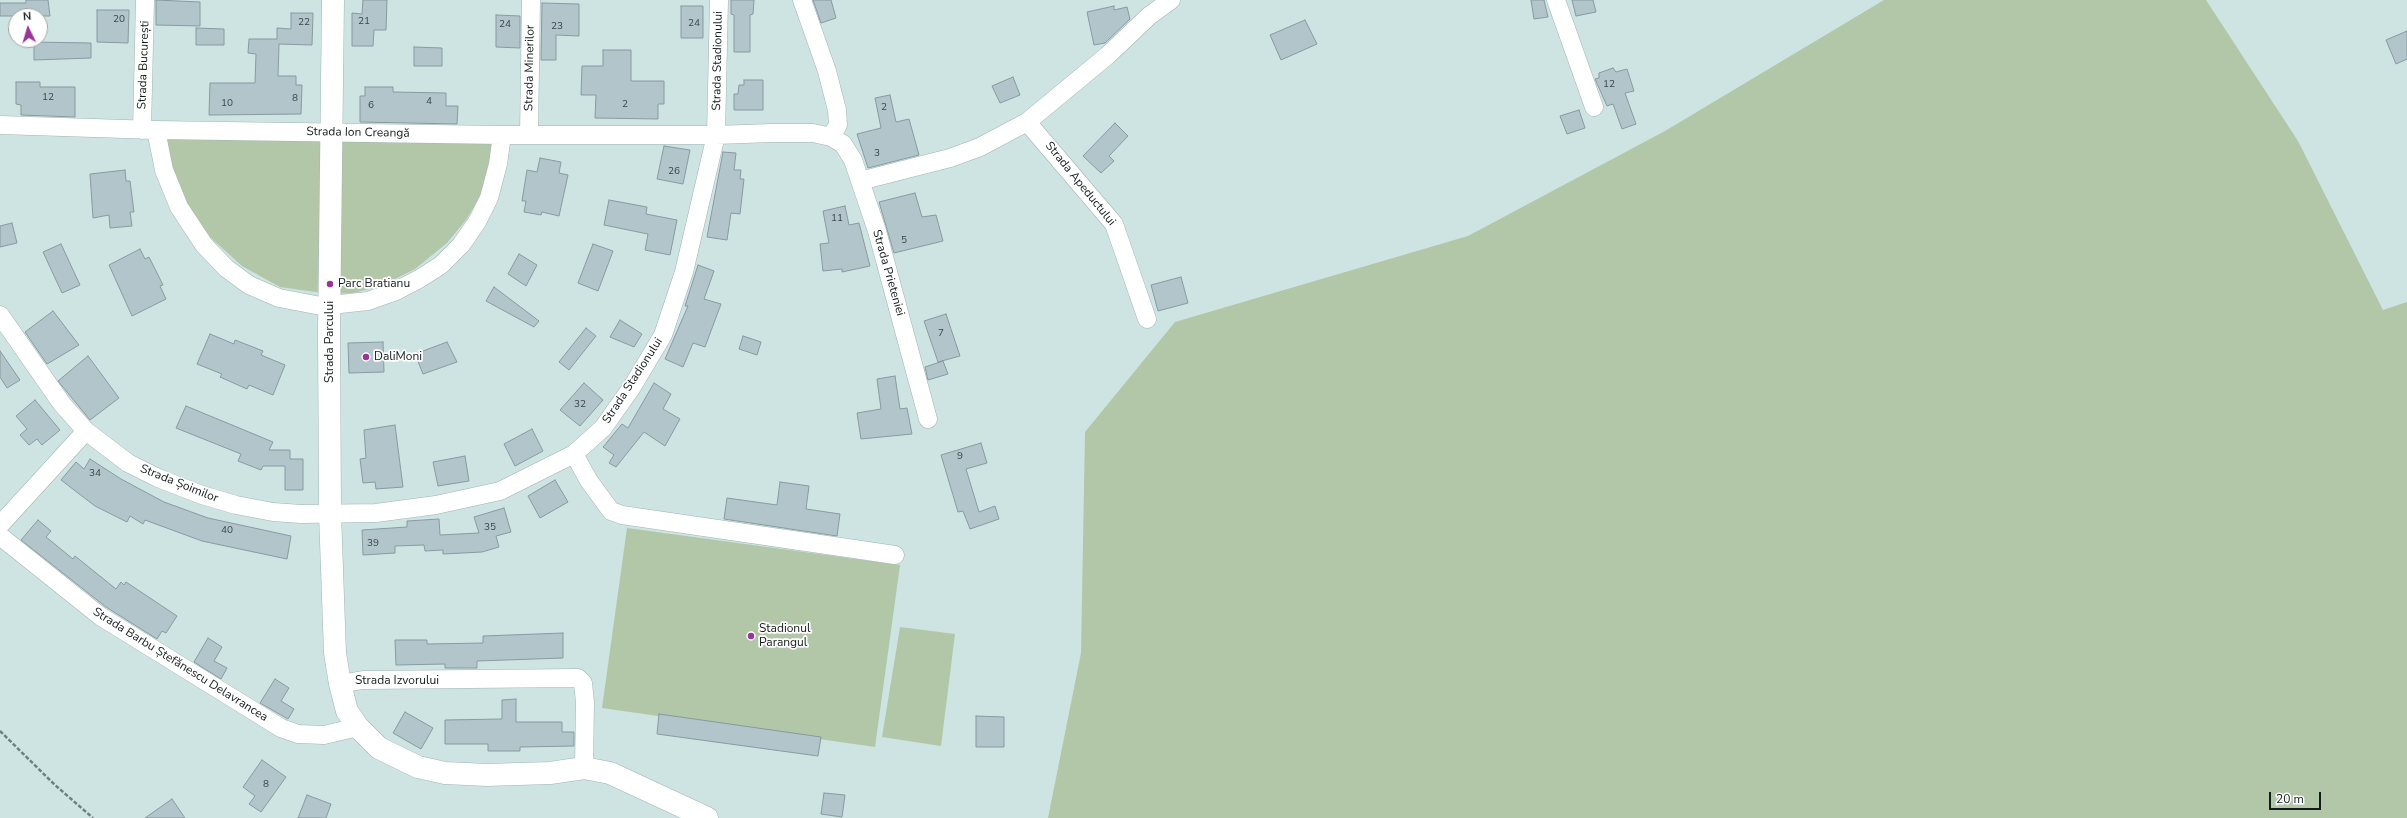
<!DOCTYPE html>
<html>
<head>
<meta charset="utf-8">
<style>
	body { margin:0 }
	#map { position:relative; width:2407px; height:818px; overflow:hidden; background:#cde4e2; font-family:"Nunito Sans",sans-serif }
	canvas { display:block }
	.north { position:absolute; left:8px; top:8px; width:40px; height:40px; box-sizing:border-box; background:#fff; border:1px solid #a1a4a4; border-radius:50%; rotate:355deg; font-size:11px; font-weight:700; line-height:16px; text-align:center; color:#141c1b }
	.north::after { content:''; display:block; margin:auto; width:14px; height:18px; background:#99349a; clip-path:polygon(50% 0,100% 100%,50% 72%,0 100%) }
	.scale { position:absolute; left:2269px; top:792px; width:52px; height:18px; box-sizing:border-box; border:2px solid #141c1b; border-top:0; padding-left:5px; font-size:12px; line-height:14px; white-space:nowrap; color:#141c1b; -webkit-text-stroke:3px #fff; paint-order:stroke }
</style>
</head>
<body>
<div id="map">
<canvas width="2407" height="818"></canvas>
<div class="north">N</div>
<div class="scale">20 m</div>
</div>
<script>
const context = document.querySelector('canvas').getContext('2d');
context.lineJoin = 'round';
function paint(path, color) {
  context.fillStyle = color;
  context.fill(path, 'evenodd');
}
function poly(rows) {
  const path = new Path2D();
  for (const r of rows) {
    path.moveTo(r[0], r[1]);
    for (let i = 2; i < r.length; i += 2) path.lineTo(r[i], r[i + 1]);
  }
  return path;
}
function strokePath(path, color, width, dash) {
  context.strokeStyle = color;
  context.lineWidth = width;
  context.lineCap = dash ? 'butt' : 'round';
  context.setLineDash(dash || []);
  context.stroke(path);
}
function drawText(font, color, halo, rows, align = 'center') {
  context.font = font + ' "Nunito Sans",sans-serif';
  context.lineWidth = 3.5;
  context.setLineDash([]);
  context.textBaseline = 'middle';
  context.strokeStyle = halo;
  context.fillStyle = color;
  for (const [text, x, y, turn = 0] of rows) {
    context.save();
    context.translate(x, y);
    context.rotate((+turn || 0) * Math.PI / 180);
    context.textAlign = isNaN(turn) ? turn : align;
    if (halo) context.strokeText(text, 0, 0);
    context.fillText(text, 0, 0);
    context.restore();
  }
}
paint(poly([
	[1884,0,2206,0,2298,141,2383,310,2407,302,2407,818,1048,818,1081,653,1085,432,1175,322,1468,236,1665,131],
	[165,138,493,142,483,192,466,220,447,243,415,269,381,286,353,293,330,294,280,287,242,266,211,238,187,204,174,175],
	[627,528,900,565,875,747,602,708],
	[900,627,955,634,941,746,882,737]
]), '#b2c7a7');
const building = poly([
	[26,0,48,0,50,16,0,16,0,3,26,3,26,0],
	[156,0,200,2,200,26,156,25,156,0],
	[363,0,387,0,386,30,374,30,373,46,352,46,352,13,362,14,363,0],
	[731,0,754,0,753,14,750,15,750,52,734,52,734,15,731,14,731,0],
	[813,0,831,0,836,18,821,23,813,0],
	[1531,0,1544,0,1548,17,1534,19,1531,0],
	[1572,0,1593,0,1596,12,1576,16,1572,0],
	[542,3,579,4,579,36,556,35,556,60,541,60,542,3],
	[681,6,703,6,703,38,681,38,681,6],
	[1114,6,1114,10,1127,7,1130,19,1105,43,1094,45,1087,12,1114,6],
	[97,10,129,10,128,43,97,42,97,10],
	[291,13,313,13,312,45,279,44,278,76,296,76,296,85,302,85,301,114,209,115,210,83,255,83,256,54,248,53,249,39,277,39,277,28,291,29,291,13],
	[496,15,520,16,520,48,496,47,496,15],
	[1305,20,1317,44,1281,60,1270,35,1305,20],
	[196,28,224,29,224,45,196,45,196,28],
	[2407,31,2407,59,2396,64,2386,40,2407,31],
	[34,42,91,43,91,58,34,60,34,42],
	[414,47,442,48,442,66,414,66,414,47],
	[603,50,631,50,631,81,664,81,664,104,658,104,658,119,595,118,596,95,581,95,582,66,603,66,603,50],
	[1613,68,1616,72,1627,69,1634,91,1625,93,1636,124,1622,129,1613,104,1607,106,1595,79,1599,78,1599,73,1613,68],
	[1013,77,1020,95,1000,103,992,86,1013,77],
	[744,80,763,80,763,110,734,110,734,94,738,94,739,85,744,85,744,80],
	[16,82,40,82,40,87,75,87,75,117,21,115,21,105,16,104,16,82],
	[365,87,393,87,393,92,446,93,446,106,458,106,457,124,360,122,360,96,365,96,365,87],
	[890,95,896,122,909,119,919,155,868,168,857,134,881,128,875,98,890,95],
	[1579,110,1585,128,1567,134,1560,116,1579,110],
	[1115,123,1128,136,1109,156,1114,161,1101,173,1083,156,1115,123],
	[664,146,690,150,683,184,657,179,664,146],
	[723,152,736,153,734,170,741,170,740,179,744,179,740,214,731,213,727,240,707,237,723,152],
	[540,158,561,162,559,173,568,175,559,216,542,212,541,215,524,212,526,201,522,201,527,170,537,172,540,158],
	[125,170,126,181,130,181,134,212,130,212,132,226,110,228,109,215,93,218,90,174,125,170],
	[915,193,922,217,936,215,943,241,894,253,879,202,915,193],
	[609,200,647,207,646,214,677,220,670,255,645,250,648,234,604,225,609,200],
	[845,206,849,225,859,223,870,266,842,272,842,269,823,271,820,244,829,243,823,211,845,206],
	[12,223,17,243,0,247,0,226,12,223],
	[61,244,80,285,62,293,43,252,61,244],
	[593,244,613,251,598,291,578,283,593,244],
	[140,249,145,259,149,257,163,285,160,286,166,299,132,316,109,265,140,249],
	[519,254,537,265,526,286,508,274,519,254],
	[698,265,714,271,704,299,721,304,705,347,693,343,683,367,665,359,688,306,685,306,698,265],
	[1181,277,1188,303,1158,311,1151,285,1181,277],
	[494,287,539,321,534,327,486,301,494,287],
	[53,311,79,345,47,364,25,332,53,311],
	[946,314,960,356,938,362,924,321,946,314],
	[620,320,642,334,634,347,610,337,620,320],
	[586,328,596,336,569,370,559,362,586,328],
	[210,334,234,344,235,340,263,351,261,355,285,365,273,395,249,385,247,389,220,377,222,374,197,364,210,334],
	[743,336,761,342,757,355,739,349,743,336],
	[383,342,384,372,349,373,348,343,383,342],
	[447,342,457,362,423,374,415,354,447,342],
	[0,351,20,380,7,388,0,377,0,351],
	[88,356,119,398,90,420,58,381,88,356],
	[943,361,948,374,928,380,925,367,943,361],
	[895,376,900,409,907,408,912,434,861,439,857,413,881,409,877,379,895,376],
	[584,383,603,400,580,426,560,410,584,383],
	[654,383,671,394,663,409,680,419,665,446,644,432,616,467,609,463,614,455,603,447,622,424,628,428,654,383],
	[35,400,60,430,42,445,37,439,29,445,20,435,27,429,16,416,35,400],
	[186,406,273,442,269,450,290,450,290,459,303,459,303,490,285,490,285,466,263,466,261,470,238,461,241,454,176,428,186,406],
	[395,425,403,487,376,489,375,482,363,483,360,459,366,458,364,430,395,425],
	[532,429,543,451,515,466,504,444,532,429],
	[981,443,987,463,966,469,979,512,995,506,999,519,970,529,963,511,958,512,941,455,981,443],
	[465,456,469,481,438,486,433,462,465,456],
	[90,459,121,479,164,502,208,518,291,536,287,559,202,541,145,520,143,524,130,516,127,522,95,506,61,480,76,462,84,469,90,459],
	[555,480,568,502,540,518,528,496,555,480],
	[780,482,809,486,806,509,840,514,837,536,724,519,727,498,777,505,780,482],
	[504,508,511,532,496,536,499,547,482,552,443,554,443,550,425,551,424,545,395,546,395,553,363,555,362,530,407,527,407,521,439,519,440,535,479,533,474,517,504,508],
	[38,520,51,531,46,537,73,559,75,556,116,589,121,582,124,585,126,582,177,616,166,633,162,631,157,639,106,607,21,540,38,520],
	[563,633,563,658,477,661,477,668,445,668,445,664,396,665,395,640,427,640,427,644,483,643,483,636,563,633],
	[208,638,222,647,214,661,227,668,221,679,194,662,208,638],
	[275,679,289,688,281,701,294,709,288,719,260,703,275,679],
	[516,699,516,722,562,722,562,732,574,732,574,746,520,747,520,751,488,751,488,744,445,744,445,720,502,719,502,700,516,699],
	[405,712,433,728,421,749,393,733,405,712],
	[659,714,821,737,818,756,657,734,659,714],
	[976,716,1004,717,1004,747,976,747,976,716],
	[262,760,286,777,261,812,249,804,255,796,243,787,262,760],
	[824,793,845,795,842,817,821,814,824,793],
	[307,795,331,804,326,818,298,818,307,795],
	[172,799,185,818,145,818,172,799]
]);
paint(building, '#b1c5cb');
strokePath(building, '#879aa0', 1);
const minor = poly([
	[802,0,827,71,837,110,838,125,831,137],
	[1556,0,1594,107],
	[1027,122,1114,224,1147,319],
	[0,125,156,130,502,135,716,135,772,133,813,133,831,137,843,144,853,160,877,231,928,419],
	[142,130,145,0],
	[156,130,164,170,179,207,204,245,226,268,249,285,279,298,321,306,368,301,396,291,419,279,441,265,461,245,477,222,489,198,498,164,502,135],
	[529,135,531,0],
	[860,181,950,158,980,147,1027,122,1108,55,1149,16,1171,0],
	[0,315,62,404,86,431,128,463,158,478,202,495,236,505,273,512,301,514,376,513,436,505,500,491,574,454,603,428,632,387,663,335,684,272,716,135,719,0],
	[574,454,589,481,611,511,622,515,895,555],
	[0,525,86,431],
	[0,536,100,616,281,728,298,734,324,735,358,727],
	[340,684,363,680,578,678,583,683,585,702,584,768]
]);
const major = poly([
	[333,0,329,332,330,513,335,653,340,684,347,711,358,727,379,748,418,767,445,773,487,775,550,773,584,768,610,773,707,818]
]);
strokePath(minor, '#a0b5b3', 19);
strokePath(major, '#a0b5b3', 23);
strokePath(poly([
	[0,731,55,785,93,818]
]), '#707f7e', 2.5, [4, 2]);
strokePath(minor, '#fff', 18);
strokePath(major, '#fff', 22);
for (const [x, y, r, color] of [
	[330,284,4,"#99349a"],
	[366,357,4,"#99349a"],
	[751,636,4,"#99349a"]
]) {
  const dot = new Path2D();
  dot.arc(x, y, r, 0, 2 * Math.PI);
  context.fillStyle = color;
  context.fill(dot);
  strokePath(dot, '#fff', 1.5);
}
drawText('10px', '#3b4647', null, [
	["20",119,20],
	["21",364,22],
	["22",304,23],
	["24",694,24],
	["24",505,25],
	["23",557,27],
	["12",1609,85],
	["12",48,98],
	["8",295,99],
	["4",429,102],
	["10",227,104],
	["2",625,105],
	["6",371,106],
	["2",884,108],
	["3",877,154],
	["26",674,172],
	["11",837,219],
	["5",904,241],
	["7",941,334],
	["32",580,405],
	["9",960,457],
	["34",95,474],
	["35",490,528],
	["40",227,531],
	["39",373,544],
	["8",266,785]
]);
drawText('12px', '#141c1b', '#fff', [
	["Strada Stadionului",718,61,-89],
	["Strada București",144,65,-88],
	["Strada Minerilor",530,68,-89],
	["Strada Ion Creangă",358,133,1],
	["Strada Apeductului",1080,184,51],
	["Strada Prieteniei",888,273,74],
	["Strada Parcului",330,342,-90],
	["Strada Stadionului",633,381,-57],
	["Strada Șoimilor",179,484,22],
	["Strada Barbu Ștefănescu Delavrancea",180,665,32],
	["Strada Izvorului",397,681]
]);
drawText('12px', '#141c1b', '#fff', [
	["Parc Bratianu",338,284],
	["DaliMoni",374,357],
	["Stadionul",759,629],
	["Parangul",759,643]
], 'left');
</script>
</body>
</html>
